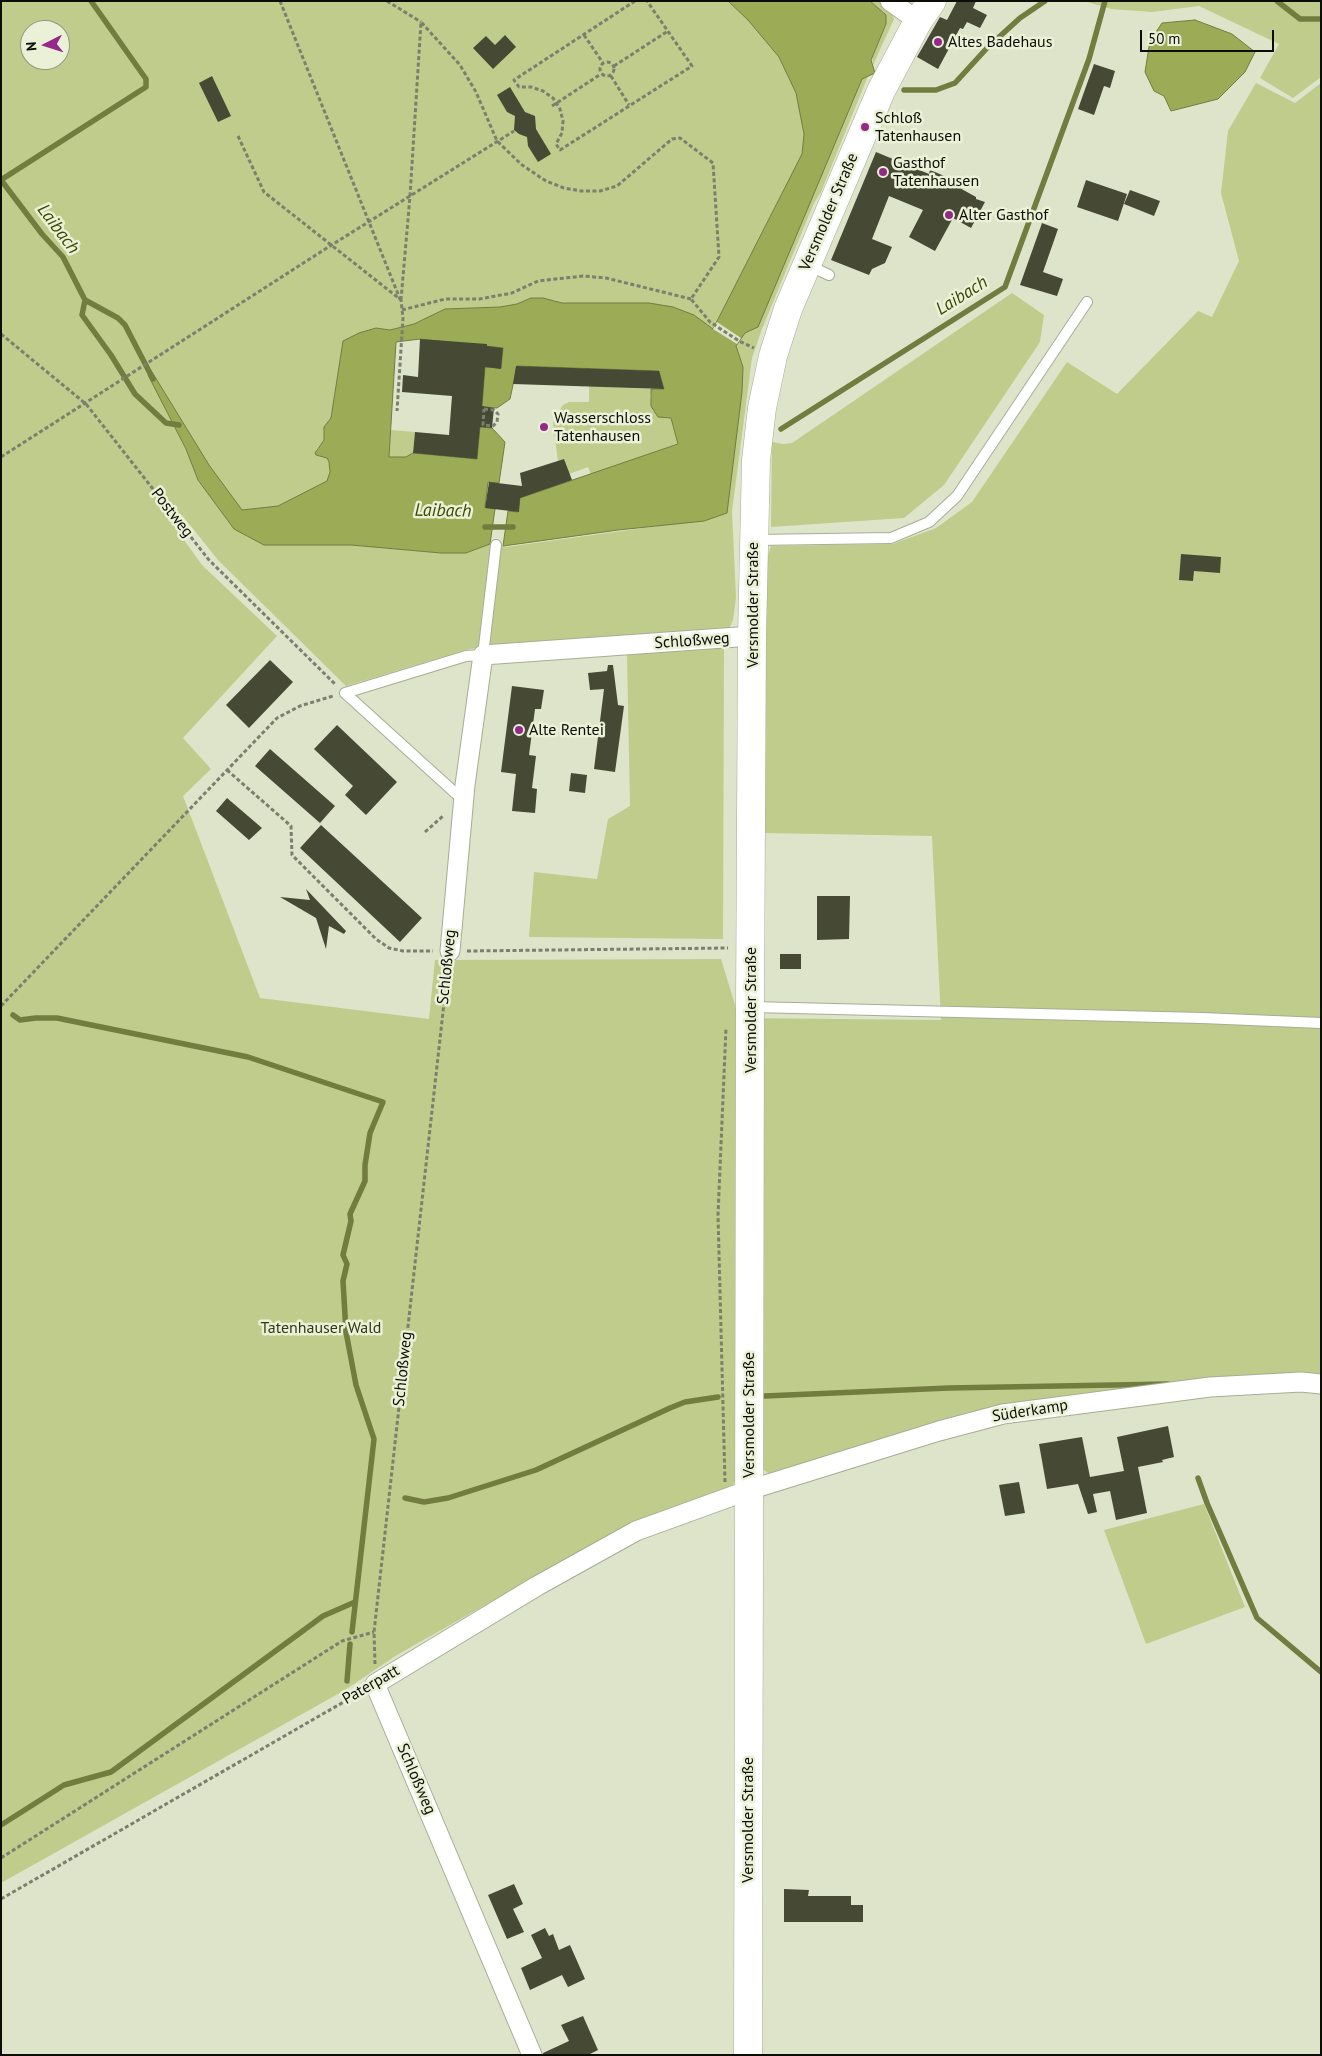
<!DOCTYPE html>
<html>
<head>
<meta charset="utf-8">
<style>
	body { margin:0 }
	#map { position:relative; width:1322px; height:2056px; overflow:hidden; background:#dee4ca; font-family:"PT Sans",sans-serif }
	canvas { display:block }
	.frame { position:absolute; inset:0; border:2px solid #0c0d06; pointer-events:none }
	.north { position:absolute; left:20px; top:20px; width:50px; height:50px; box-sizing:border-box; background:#ebf1d7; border:1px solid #929683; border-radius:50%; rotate:265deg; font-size:14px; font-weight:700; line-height:20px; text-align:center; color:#0c0d06 }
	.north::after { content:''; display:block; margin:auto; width:18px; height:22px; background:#95298a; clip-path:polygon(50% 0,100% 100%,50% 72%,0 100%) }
	.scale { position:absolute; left:1140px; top:30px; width:134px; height:22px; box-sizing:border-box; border:2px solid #0c0d06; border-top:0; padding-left:6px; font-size:15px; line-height:18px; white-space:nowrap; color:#0c0d06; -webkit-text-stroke:4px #ebf1d7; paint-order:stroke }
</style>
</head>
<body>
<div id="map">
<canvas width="1322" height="2056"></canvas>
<div class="frame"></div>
<div class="north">N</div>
<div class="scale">50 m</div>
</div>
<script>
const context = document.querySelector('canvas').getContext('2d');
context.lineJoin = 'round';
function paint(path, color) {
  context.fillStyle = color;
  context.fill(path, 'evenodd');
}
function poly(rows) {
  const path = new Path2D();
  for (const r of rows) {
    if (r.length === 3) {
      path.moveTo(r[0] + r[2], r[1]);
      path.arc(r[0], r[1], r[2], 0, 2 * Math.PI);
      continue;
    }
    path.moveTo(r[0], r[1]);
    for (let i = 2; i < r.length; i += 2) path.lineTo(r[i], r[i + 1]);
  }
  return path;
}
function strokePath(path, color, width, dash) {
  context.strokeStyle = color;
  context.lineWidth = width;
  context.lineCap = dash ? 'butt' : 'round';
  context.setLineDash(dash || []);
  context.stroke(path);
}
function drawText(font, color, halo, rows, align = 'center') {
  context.font = font + ' "PT Sans",sans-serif';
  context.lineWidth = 5;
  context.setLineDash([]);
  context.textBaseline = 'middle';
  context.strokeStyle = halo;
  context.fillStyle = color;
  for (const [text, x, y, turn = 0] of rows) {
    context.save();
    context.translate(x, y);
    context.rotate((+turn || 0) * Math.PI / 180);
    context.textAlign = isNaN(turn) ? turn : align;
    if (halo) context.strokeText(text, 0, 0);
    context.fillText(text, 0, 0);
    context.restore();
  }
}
paint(poly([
	[1,1,728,1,748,20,779,57,796,93,804,134,802,154,713,329,694,315,562,303,543,298,531,298,517,304,500,307,445,309,414,324,390,330,376,328,343,341,331,418,324,427,324,440,316,450,316,455,327,458,329,462,330,472,327,481,278,506,242,510,209,465,152,372,148,375,186,449,198,480,234,529,351,545,441,553,466,553,490,544,506,547,665,525,743,367,736,346,745,333,750,331,862,79,868,76,821,192,814,203,762,329,752,358,732,511,736,598,733,620,728,631,510,644,469,649,346,686,218,560,182,515,169,519,202,565,277,636,183,738,211,769,183,796,260,998,429,1019,435,960,721,959,739,1018,941,1020,932,836,763,833,766,563,771,546,893,544,936,528,972,502,1067,362,1117,394,1198,311,1212,317,1239,261,1221,193,1228,131,1256,83,1295,103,1321,83,1321,1376,1187,1382,771,1475,761,1468,739,1476,731,1487,630,1523,397,1655,345,1690,1,1883],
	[30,30,60,30,60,60,30,60],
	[870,1,878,1,891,11,894,19,873,65,872,56,886,24,886,15],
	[1084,1,1321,1,1321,77,1293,98,1260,78,1279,44,1199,6,1152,12,1111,9],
	[1012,293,1044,315,1040,342,944,485,904,518,771,527,772,442,783,444,792,443],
	[589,386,651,389,650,398,664,418,671,418,678,444,591,474,588,467,569,474,564,459,558,461,553,424,555,417,563,405,569,402,589,402],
	[391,430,415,432,413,453,406,457,389,457],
	[724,647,723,939,529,937,534,872,597,879,608,819,630,806,627,655],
	[1204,1504,1245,1607,1146,1644,1104,1530]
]), '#bfcc8c');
const water = poly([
	[728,1,870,1,886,15,886,24,871,60,875,73,862,79,758,327,745,333,736,346,743,367,742,392,727,513,704,521,618,530,503,546,508,511,518,512,520,498,678,444,671,418,658,417,651,406,651,389,664,389,659,371,517,366,510,399,497,408,482,407,485,367,501,368,503,348,420,339,396,342,389,457,406,457,413,453,477,459,480,427,492,428,505,442,499,483,488,482,485,507,495,509,490,544,466,553,441,553,351,545,264,545,234,529,198,480,186,449,148,375,152,372,209,465,242,510,278,506,327,481,330,472,329,462,327,458,316,455,315,453,324,440,324,427,331,418,343,341,359,333,376,328,390,330,414,324,445,309,500,307,517,304,531,298,543,298,562,303,649,303,673,307,694,315,713,329,802,154,804,134,796,93,779,57,748,20,728,1],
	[1195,20,1232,34,1255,52,1245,72,1218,99,1171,111,1164,96,1154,91,1145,72,1150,41,1162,23,1195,20]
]);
paint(water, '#9cab56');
strokePath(water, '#717c3e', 1);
paint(poly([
	[717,322,741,338,737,344,713,329]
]), '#dee4ca');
strokePath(poly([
	[1277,1,1300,19,1321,19],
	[904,90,936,90,955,83,987,48,1020,18,1045,1],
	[1,180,42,234,63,257,85,300,118,318,125,325,153,379],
	[1,180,146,87,146,79,91,1],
	[85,300,82,315,111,355,135,394,166,423,179,425],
	[781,429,1005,287,1089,59,1105,1],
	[485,527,513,527],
	[13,1015,20,1020,36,1018,57,1018,248,1057,383,1102,370,1133,365,1165,365,1181,350,1214,351,1221,343,1255,347,1264,343,1281,346,1332,356,1385,374,1439,352,1632],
	[765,1396,949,1388,1168,1384],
	[1198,1478,1207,1503,1257,1618,1321,1672],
	[405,1498,424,1502,448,1498,536,1470,670,1408,685,1402,718,1397],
	[347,1681,350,1644],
	[1,1825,64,1785,111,1772,323,1616,355,1602]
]), '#717c3e', 5.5);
paint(poly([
	[957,1,976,1,973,8,987,15,980,28,967,22,963,29,960,28,938,69,917,57,940,17,947,20],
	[505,35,516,47,493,69,473,48,486,36,495,45],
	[1094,64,1115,71,1110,88,1104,86,1094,115,1078,109],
	[212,76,231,116,218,122,199,83],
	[510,87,525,112,535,116,536,129,551,154,538,162,528,146,527,137,519,134,514,130,515,116,507,112,497,95],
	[876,152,929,174,930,170,942,175,950,179,949,182,976,197,976,199,985,202,971,228,953,218,935,251,909,237,923,210,889,196,872,239,892,247,885,263,872,269,869,275,831,260],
	[1086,180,1127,194,1118,221,1077,207],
	[1130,190,1160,201,1154,216,1124,204],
	[1042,223,1058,229,1043,272,1063,279,1057,296,1020,285],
	[420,339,487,344,487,346,503,348,501,369,485,367,482,406,494,408,492,428,480,427,477,459,413,453,415,432,449,435,452,396,402,392,403,375,418,377],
	[516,366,659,371,664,389,513,384],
	[564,459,572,480,520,498,519,512,485,508,489,482,522,486,520,473],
	[1181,554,1221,557,1220,573,1194,571,1193,581,1179,580],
	[270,660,293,682,249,728,226,705],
	[608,665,613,665,618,705,624,706,615,772,594,769,604,689,590,690,588,673,607,671],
	[512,686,544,690,541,709,535,709,529,755,536,756,532,788,537,789,535,813,512,811,516,774,501,772],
	[337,725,397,782,366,815,345,795,353,786,314,749],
	[270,749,335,806,320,823,255,766],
	[571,773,587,775,585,793,569,791],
	[227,798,262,828,249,840,216,811],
	[321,825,422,918,400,942,300,848],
	[306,889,346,931,344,934,329,926,326,949,316,918,280,897,310,900],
	[817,896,850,896,849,939,817,940],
	[780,954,801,954,801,969,780,969],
	[1168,1426,1174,1457,1162,1460,1163,1462,1138,1467,1147,1513,1116,1520,1110,1491,1093,1494,1097,1512,1088,1514,1078,1484,1047,1489,1039,1444,1082,1437,1090,1477,1124,1471,1117,1437],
	[1019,1482,1025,1513,1005,1516,999,1485],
	[514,1884,523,1904,513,1909,524,1932,507,1939,488,1895],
	[784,1889,809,1890,808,1896,851,1896,851,1905,863,1905,863,1922,784,1922],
	[545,1928,549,1936,553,1934,559,1950,570,1945,585,1979,568,1987,562,1975,530,1990,521,1968,542,1958,531,1935],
	[583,2016,598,2050,588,2055,543,2055,543,2053,569,2041,561,2025]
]), '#464a35');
const lane = poly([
	[808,265,829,275],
	[755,540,891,538,929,522,957,496,1087,302],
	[345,693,466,656,483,655,496,545],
	[345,693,463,800],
	[752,1007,1202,1018,1321,1023]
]);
const street = poly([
	[890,1,918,21],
	[450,951,465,785,483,655,752,636],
	[532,2055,375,1684,537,1586,636,1531,749,1490,939,1431,1003,1414,1210,1387,1301,1382,1321,1384]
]);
const secondary = poly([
	[748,2055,750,1006,752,636,756,460,762,408,773,356,788,309,881,91,918,21,932,1]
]);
strokePath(lane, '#a7ad94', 12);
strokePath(street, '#a7ad94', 21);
strokePath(secondary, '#a7ad94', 29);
strokePath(poly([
	[280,1,400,299],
	[387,1,421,22],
	[635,1,514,80,519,87,531,87,543,91,553,98,560,109,563,121,562,133,556,144,560,150,692,66,647,1],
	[584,35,603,63],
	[607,69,7],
	[614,66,668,31],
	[611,76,629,105],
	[552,106,601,74],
	[238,136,264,192,401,300,403,318,397,411],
	[401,300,410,196,421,22,460,65,476,92,497,141,522,165,546,181,564,188,581,191,600,191,617,186,672,139,680,138,713,163,719,257,691,299,710,322,739,341,754,348],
	[402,310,445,299,479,299,512,293,538,281,583,276,606,278,691,299],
	[1,334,86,404,209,560,336,685],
	[484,409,494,410,498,414,497,422,493,426,483,425,484,409],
	[1,457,330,246,514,131],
	[227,770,291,826,292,855,376,939,389,948,403,951,433,951],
	[425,832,443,816],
	[467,951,728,948],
	[1,1006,277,718,300,706,333,696],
	[725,1482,718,1215,726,1028],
	[375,1664,374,1632,448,967],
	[1,1858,342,1641,374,1632],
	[1,1899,361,1692]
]), '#7c7f6e', 3, [4, 2.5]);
strokePath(lane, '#fff', 10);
strokePath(street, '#fff', 19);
strokePath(secondary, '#fff', 28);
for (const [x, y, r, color] of [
	[938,42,5,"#95298a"],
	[865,127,5,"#95298a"],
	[883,172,5,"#95298a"],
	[949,215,5,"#95298a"],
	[544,427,5,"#95298a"],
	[519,730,5,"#95298a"]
]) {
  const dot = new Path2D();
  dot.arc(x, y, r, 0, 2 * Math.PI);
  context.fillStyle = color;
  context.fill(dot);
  strokePath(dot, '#ebf1d7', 2);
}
drawText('16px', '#0c0d06', '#ebf1d7', [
	["Altes Badehaus",948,42],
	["Schloß",875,118],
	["Tatenhausen",875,136],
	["Gasthof",893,163],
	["Tatenhausen",893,181],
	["Alter Gasthof",959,215],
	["Wasserschloss",554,418],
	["Tatenhausen",554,436],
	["Alte Rentei",529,730]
], 'left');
drawText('16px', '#0c0d06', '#ebf1d7', [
	["Versmolder Straße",829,212,-67],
	["Postweg",172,513,52],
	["Versmolder Straße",753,605,-90],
	["Schloßweg",692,641,-4],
	["Schloßweg",447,967,-84],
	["Versmolder Straße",751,1010,-90],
	["Schloßweg",403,1369,-84],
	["Süderkamp",1030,1411,-9],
	["Versmolder Straße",749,1415,-90],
	["Paterpatt",371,1685,-30],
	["Schloßweg",416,1779,67],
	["Versmolder Straße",748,1820,-90]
]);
drawText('16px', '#323813', '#ebf1d7', [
	["Tatenhauser Wald",321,1328]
]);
drawText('italic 18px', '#3d4601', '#ebf1d7', [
	["Laibach",58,229,53],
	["Laibach",962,296,-32],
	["Laibach",443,511,1]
]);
</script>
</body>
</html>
